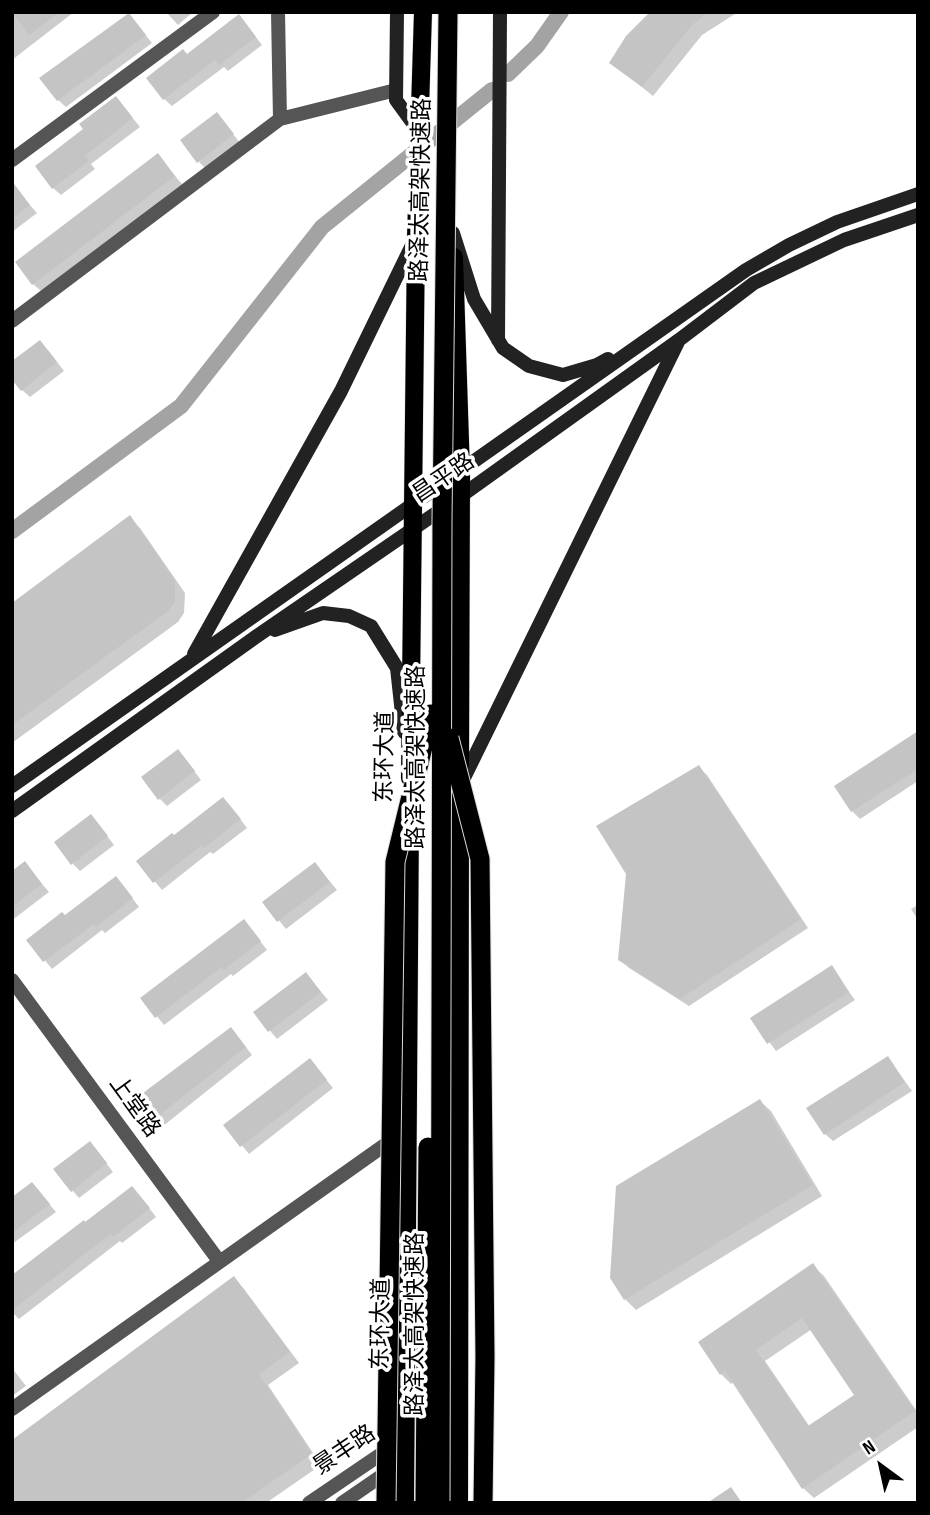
<!DOCTYPE html>
<html>
<head>
<meta charset="utf-8">
<style>
	body { margin:0 }
	#map { position:relative; width:930px; height:1515px; overflow:hidden; background:#fff; font-family:"Sofia Sans Condensed",sans-serif }
	canvas { display:block }
	.frame { position:absolute; inset:0; border:14px solid #000; pointer-events:none }
	.north { position:absolute; left:846px; top:1431px; width:70px; height:70px; -webkit-text-stroke:5px #fff; paint-order:stroke; rotate:327deg; font-size:19px; font-weight:700; line-height:28px; text-align:center; color:#000 }
	.north::after { content:''; display:block; margin:auto; width:24px; height:32px; background:#000; clip-path:polygon(50% 0,100% 100%,50% 72%,0 100%) }
</style>
</head>
<body>
<div id="map">
<canvas width="930" height="1515"></canvas>
<div class="frame"></div>
<div class="north">N</div>
</div>
<script>
const context = document.querySelector('canvas').getContext('2d');
context.lineJoin = 'round';
function paint(path, color) {
  context.fillStyle = color;
  context.fill(path, 'evenodd');
}
function poly(rows) {
  const path = new Path2D();
  for (const r of rows) {
    path.moveTo(r[0], r[1]);
    for (let i = 2; i < r.length; i += 2) path.lineTo(r[i], r[i + 1]);
  }
  return path;
}
function strokePath(path, color, width, dash) {
  context.strokeStyle = color;
  context.lineWidth = width;
  context.lineCap = dash ? 'butt' : 'round';
  context.setLineDash(dash || []);
  context.stroke(path);
}
function drawText(font, color, halo, rows, align = 'center') {
  context.font = font + ' "Sofia Sans Condensed","Noto Sans SC",sans-serif';
  context.lineWidth = 7;
  context.setLineDash([]);
  context.textBaseline = 'middle';
  context.strokeStyle = halo;
  context.fillStyle = color;
  for (const [text, x, y, turn = 0] of rows) {
    context.save();
    context.translate(x, y);
    context.rotate((+turn || 0) * Math.PI / 180);
    context.textAlign = isNaN(turn) ? turn : align;
    if (halo) context.strokeText(text, 0, 0);
    context.fillText(text, 0, 0);
    context.restore();
  }
}
paint(poly([
	[13,12,74,12,12,60],
	[166,12,193,12,178,25],
	[653,12,738,12,702,35,653,96,612,63],
	[136,23,152,43,66,107,58,100],
	[246,24,262,45,228,71,224,67,172,106,164,99,187,56],
	[123,106,140,127,91,164,95,169,61,195,53,188],
	[224,122,240,143,206,169,199,162],
	[158,156,182,184,41,291,33,284],
	[12,185,37,213,12,232],
	[48,350,64,371,30,397,22,390],
	[130,518,140,528,185,593,184,613,178,622,12,743,12,605],
	[918,738,918,781,860,819,852,811],
	[185,759,201,780,167,806,159,798],
	[698,767,707,775,808,928,689,1006,629,968,620,959,628,874],
	[231,807,247,828,213,854,210,852,162,890,138,861,174,837],
	[98,824,114,845,80,871,73,864],
	[25,864,49,892,15,918,12,916,12,873],
	[315,864,337,890,286,929,264,902],
	[123,886,139,907,105,933,102,930,52,969,28,940,65,917],
	[918,905,918,920,911,909],
	[251,929,267,950,233,976,231,974,164,1025,142,998],
	[831,967,855,1000,776,1051,752,1019],
	[306,974,328,1000,277,1039,255,1013],
	[238,1037,252,1055,153,1134,130,1105],
	[888,1058,912,1091,833,1141,825,1134],
	[317,1068,333,1088,249,1154,225,1125],
	[760,1101,771,1111,822,1196,636,1310,625,1299,612,1277],
	[97,1151,113,1172,79,1198,72,1190],
	[32,1184,56,1212,12,1244,12,1199],
	[140,1196,156,1217,122,1243,120,1241,19,1319,14,1314,12,1316,12,1277,85,1224],
	[813,1266,824,1276,918,1413,918,1427,814,1498,803,1488,734,1382,731,1384,721,1374],
	[812,1329,857,1395,810,1427,765,1361],
	[234,1279,244,1289,299,1363,268,1385,321,1465,266,1503,12,1503],
	[12,1368,26,1386,12,1396]
]), '#0003');
strokePath(poly([
	[508,74,537,46,561,12],
	[12,531,181,406,322,227,492,90]
]), '#a3a3a3', 16);
paint(poly([
	[12,12,59,12,29,35],
	[650,12,709,12,692,25,642,87,609,63,626,36],
	[129,13,146,35,57,101,39,78],
	[239,14,256,37,219,65,215,60,163,100,146,78,183,49,187,54],
	[116,96,133,118,85,156,89,161,52,189,35,166,83,129,79,124],
	[217,112,234,134,197,163,180,140],
	[158,153,175,176,32,285,15,262],
	[12,181,30,205,12,219],
	[40,340,57,362,21,391,12,380,12,361],
	[130,515,175,581,175,602,168,611,12,725,12,603],
	[918,731,918,769,851,812,834,786],
	[178,749,195,771,158,800,141,777],
	[699,765,801,919,680,999,618,960,626,874,596,826],
	[223,797,241,819,204,848,202,845,153,883,136,861,172,833,174,835],
	[91,814,108,836,71,865,54,842],
	[25,861,42,884,12,907,12,871],
	[315,862,330,882,277,922,262,902],
	[116,876,133,898,96,927,94,924,43,962,26,940,62,912,65,915],
	[244,919,261,941,224,970,222,967,155,1018,140,998],
	[832,965,849,992,767,1044,750,1018],
	[306,972,321,992,268,1032,253,1012],
	[231,1027,246,1047,144,1127,127,1105],
	[888,1056,905,1082,824,1135,806,1108],
	[310,1058,327,1080,240,1147,223,1125],
	[760,1099,813,1185,624,1300,610,1278,616,1186],
	[90,1141,107,1163,71,1192,53,1169],
	[32,1182,50,1204,12,1233,12,1197],
	[132,1186,150,1208,113,1237,111,1234,12,1310,12,1275,84,1220,85,1222],
	[813,1263,915,1411,802,1489,725,1371,720,1375,698,1342],
	[802,1318,854,1395,808,1426,756,1350],
	[234,1276,290,1352,259,1374,312,1454,241,1503,12,1503,12,1440],
	[731,1487,742,1503,707,1503]
]), '#c4c4c4');
const primary = poly([
	[454,257,461,472,460,764],
	[410,778,416,238,423,12],
	[405,1503,410,817],
	[459,1503,460,796]
]);
strokePath(primary, '#dbdbdb', 19);
strokePath(poly([
	[278,12,280,119],
	[12,160,213,12],
	[12,321,280,119,396,90],
	[12,980,219,1261],
	[12,1409,396,1137]
]), '#555', 14);
strokePath(poly([
	[309,1503,393,1446],
	[342,1503,393,1468]
]), '#555', 14);
strokePath(poly([
	[397,12,396,100,420,133],
	[453,233,474,299,503,348,529,366,563,375,597,365,608,359],
	[498,340,500,12],
	[275,630,323,613,349,616,371,626,397,668,404,732],
	[194,654,341,391,415,239],
	[12,786,746,270,789,245,837,222,918,194],
	[460,786,678,342],
	[12,811,257,636,461,496,679,340,754,283,844,240,918,215]
]), '#222', 14);
strokePath(primary, '#000', 18);
const trunkBridge = poly([
	[449,738,480,859,485,1357,483,1503],
	[386,1503,395,862,431,714],
	[425,1503,428,1147],
	[440,1503,442,521,448,12]
]);
strokePath(trunkBridge, '#dbdbdb', 21, []);
strokePath(trunkBridge, '#000', 19);
drawText('23px', '#000', '#fff', [
	["路泽太高架快速路",422,190,-89],
	["昌平路",444,479,-34],
	["东环大道",386,757,-89],
	["路泽太高架快速路",417,757,-90],
	["上堂路",134,1107,54],
	["东环大道",382,1324,-89],
	["路泽太高架快速路",416,1324,-90],
	["景丰路",345,1451,-34]
]);
</script>
</body>
</html>
